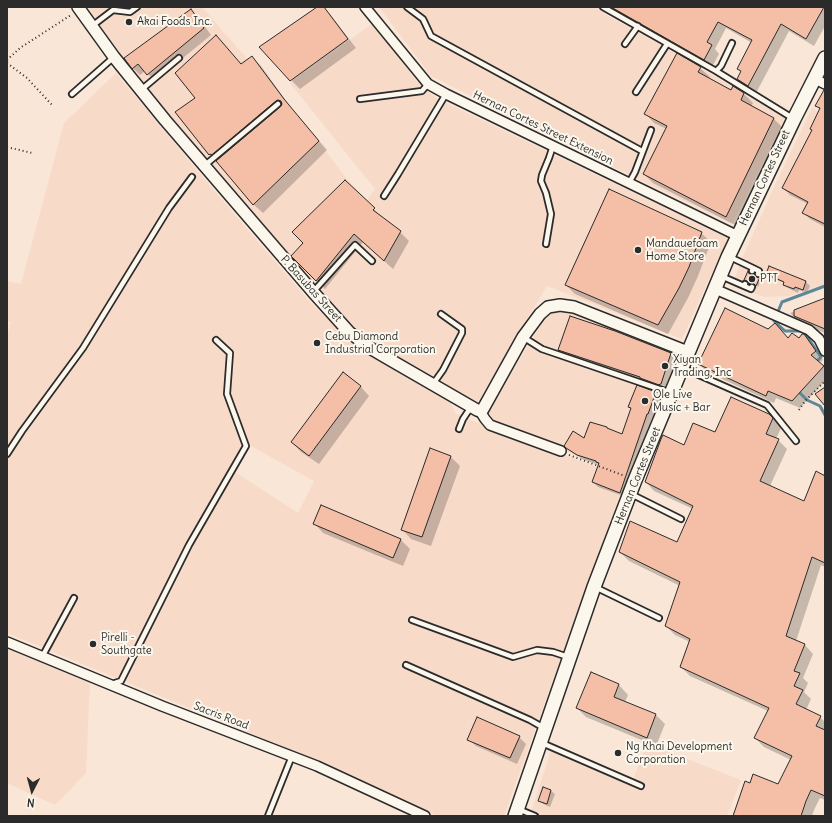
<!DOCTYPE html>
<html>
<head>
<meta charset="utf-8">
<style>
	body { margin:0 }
	#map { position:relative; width:832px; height:823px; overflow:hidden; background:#f9e6d7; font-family:Delius,sans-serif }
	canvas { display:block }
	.frame { position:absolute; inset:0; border:8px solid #2b2b2b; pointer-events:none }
	.north { position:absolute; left:12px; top:771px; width:40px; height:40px; -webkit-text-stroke:3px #fbf7ec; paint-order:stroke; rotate:186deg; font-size:11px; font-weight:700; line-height:16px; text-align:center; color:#2b2b2b }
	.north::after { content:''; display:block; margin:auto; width:14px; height:18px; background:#2b2b2b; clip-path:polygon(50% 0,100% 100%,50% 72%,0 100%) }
</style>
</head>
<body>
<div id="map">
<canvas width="832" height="823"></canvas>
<div class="frame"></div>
<div class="north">N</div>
</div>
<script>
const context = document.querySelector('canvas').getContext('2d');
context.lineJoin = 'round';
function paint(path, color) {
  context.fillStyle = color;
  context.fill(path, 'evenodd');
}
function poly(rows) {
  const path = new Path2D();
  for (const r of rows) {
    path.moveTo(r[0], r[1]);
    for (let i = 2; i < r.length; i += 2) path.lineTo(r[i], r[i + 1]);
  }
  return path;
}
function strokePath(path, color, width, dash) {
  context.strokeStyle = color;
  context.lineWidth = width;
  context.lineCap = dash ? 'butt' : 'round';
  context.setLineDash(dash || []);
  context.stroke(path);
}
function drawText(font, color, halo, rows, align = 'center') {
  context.font = font + ' Delius,sans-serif';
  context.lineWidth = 4;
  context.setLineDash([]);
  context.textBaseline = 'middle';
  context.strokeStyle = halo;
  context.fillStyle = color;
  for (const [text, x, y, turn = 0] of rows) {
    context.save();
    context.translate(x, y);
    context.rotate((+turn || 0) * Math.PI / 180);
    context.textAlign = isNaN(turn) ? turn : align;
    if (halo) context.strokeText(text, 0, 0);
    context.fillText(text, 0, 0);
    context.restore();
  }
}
paint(poly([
	[85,7,202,7,319,142,346,178,367,200,375,189,290,83,373,23,418,83,436,98,728,238,682,339,547,286,478,402,415,369,384,350,350,325,315,285,171,117,122,58],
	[379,7,607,7,603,13,677,54,785,118,732,224,617,169,431,76],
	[116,73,207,182,310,302,350,340,369,354,450,401,455,413,473,421,626,478,504,816,438,816,320,762,7,633,7,336,11,322,7,321,7,281,21,284,64,123],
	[251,446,314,481,298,513,235,472],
	[812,108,825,116,825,284,789,296,765,297,732,285,745,252,774,187],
	[554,311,568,311,674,349,627,475,490,422,487,414,544,319],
	[7,647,90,680,86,773,55,805,7,783],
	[647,743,741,780,727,816,530,816,553,744,633,780]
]), '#f8dac9');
paint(poly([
	[318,7,323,7,330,14,356,48,300,89,291,80],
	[611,7,825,7,825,26,814,46,789,31,756,93,746,87,738,79,752,43,726,28,715,49,719,54,712,67,616,13],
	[191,10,198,17,211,35,155,81,145,71,140,75,133,68],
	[252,57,261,66,292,109,327,150,263,213,254,205,219,162,218,163,210,154,241,65],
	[700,68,710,77,709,79,732,91,744,94,753,103,751,107,774,119,783,128,735,225,653,183,644,174,667,129,654,123,645,113],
	[825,91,825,227,810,219,804,213,808,204,790,195,783,188,813,131,820,110,816,105],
	[345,182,383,218,400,232,409,241,393,269,363,242,325,289,293,256,305,243],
	[701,233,711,242,698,276,688,298,668,334,575,294,566,285],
	[770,267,806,282,810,286,807,293,799,290,798,293,788,288,784,285,785,283,771,278,767,274],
	[751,275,754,275,757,278,760,278,761,280,758,287,756,285,752,286,749,282,747,282,745,280],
	[825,299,825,333,799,322,790,313],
	[804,335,812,343,823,360,819,363,825,368,825,381,800,408,776,398,774,403,707,372,699,364,789,339,799,340],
	[559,350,670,354,677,361,668,390,566,357],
	[360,386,369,396,319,464,301,452,292,442],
	[637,387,656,393,661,398,653,419,652,418,626,497,598,487,593,482,599,465,584,460,573,453,565,446,585,440,622,436,632,409],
	[769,414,781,428,776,439,778,440,787,449,770,486,804,502,825,472,825,567,821,565,796,641,805,645,813,654,803,678,808,683,804,692,811,699,806,710,820,717,825,722,825,800,820,798,814,810,812,816,733,816,734,811,736,812,751,784,779,785,791,760,764,747,755,738,768,711,690,676,681,667,690,642,675,635,666,626,680,586,629,561,620,552,677,543,693,509,654,491,646,482,685,446,716,433],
	[451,457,460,466,431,546,411,539,402,529],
	[321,506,401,540,410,549,403,566,323,533,314,523],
	[591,674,619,685,628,695,625,702,656,715,665,724,656,746,586,717,577,708],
	[519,737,526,744,517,764,476,746,469,739],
	[551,791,555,794,550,807,543,804,539,800]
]), '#0003');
strokePath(poly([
	[815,363,821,357,803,331,785,331,774,321,782,302,825,286],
	[797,390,807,400,820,406,825,415]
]), '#5e8798', 3);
const building = poly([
	[317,7,324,7,348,39,290,81,259,47,317,7],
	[611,7,824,7,806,39,781,24,748,86,737,79,741,71,737,69,752,40,718,22,707,42,712,45,704,60,611,7],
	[191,9,204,28,147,75,138,64,132,69,124,58,191,9],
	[216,35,241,64,252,56,284,99,319,141,253,205,216,161,280,107,282,104,281,101,278,100,276,101,212,155,210,154,209,155,175,112,195,98,175,73,216,35],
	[677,53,701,67,698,72,731,90,733,86,744,93,741,100,774,118,726,217,643,174,667,126,644,114,677,53],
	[824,90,825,90,825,224,802,213,808,202,782,188,812,130,810,129,820,108,815,106,824,90],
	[345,180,375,208,373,210,401,231,384,261,354,234,316,281,291,256,303,243,292,232,345,180],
	[609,189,702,232,689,267,679,288,658,325,565,285,609,189],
	[769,266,806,281,803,290,795,287,794,289,783,285,784,282,766,274,769,266],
	[748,271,750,274,754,274,756,277,760,277,756,286,754,284,751,283,750,284,747,281,744,280,748,271],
	[825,298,825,329,794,316,794,310,825,298],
	[725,308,768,329,775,323,788,338,792,333,799,338,802,334,804,334,816,351,811,355,824,366,792,401,768,391,766,396,698,364,725,308],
	[570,316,615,331,671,353,661,384,660,384,659,385,640,378,640,377,558,350,570,316],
	[343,372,361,386,309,456,291,442,343,372],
	[637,385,656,392,648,414,647,414,620,493,592,482,599,463,596,462,596,461,577,455,566,448,564,446,573,431,584,438,590,422,607,427,607,428,622,434,631,408,628,407,637,385],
	[825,387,825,406,815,394,825,387],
	[731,397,769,414,773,418,766,434,779,439,760,481,804,501,816,471,825,476,825,563,812,557,786,636,805,644,794,671,800,673,794,686,803,690,796,704,821,716,816,726,825,730,825,796,811,790,806,801,801,816,733,816,745,781,750,783,753,774,778,784,792,756,754,738,769,708,680,667,690,639,665,626,680,582,619,552,630,521,677,542,693,506,645,482,661,439,663,435,684,445,693,423,715,432,731,397],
	[430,448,451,456,422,537,401,530,430,448],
	[321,505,401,539,393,558,313,524,321,505],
	[591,672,619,684,614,697,656,714,647,738,576,708,591,672],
	[477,717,520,736,510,758,467,740,477,717],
	[543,787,551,790,547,804,538,801,543,787]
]);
paint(building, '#f5bfa7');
strokePath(building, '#2b2b2b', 1);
const service = poly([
	[407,7,423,19,431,36,642,151],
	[603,7,716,71,794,119],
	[92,26,113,10,130,12,137,7],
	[625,44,638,26],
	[716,71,721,66,732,43],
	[141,90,179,58],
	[636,92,667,44],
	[72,94,114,57],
	[360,99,422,91,428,84],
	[204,166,278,104],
	[629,183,635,172,651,130],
	[384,196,398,174,446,94],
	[546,244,551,214,546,193,541,181,542,175,549,158,553,146],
	[730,257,753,268,752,271],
	[753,268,759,271,758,274],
	[721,276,744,286,745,284],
	[744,286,751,289,752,287],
	[313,292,355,245,372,261],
	[523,337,542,349,671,393],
	[683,368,767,405,796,441],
	[433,384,443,370,462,333,462,329,441,314],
	[459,429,463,419,471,407],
	[7,454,22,431,83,348,169,208,192,177],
	[631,494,681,519],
	[595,587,659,618],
	[412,620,513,657,537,650,553,652,568,657],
	[42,657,74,598],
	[406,665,530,720,544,728],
	[112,684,121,681,189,545,246,446,227,394,230,353,216,340],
	[542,743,641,786],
	[518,809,535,816],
	[268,816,292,756]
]);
const minor = poly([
	[365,7,428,84,446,94,738,236],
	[815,79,825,84],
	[715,289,809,330,819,339,825,351],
	[480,411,485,419,490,425,561,451],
	[7,642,162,706,317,766,425,816]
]);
const tertiary = poly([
	[78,7,114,57,165,120,313,292,349,332,370,348,387,358,477,410,480,411,483,409,523,337,540,314,548,307,560,305,574,307,688,352]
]);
const secondary = poly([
	[515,816,594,587,635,480,728,257,794,119,825,58]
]);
strokePath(service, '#2b2b2b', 8);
strokePath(minor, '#2b2b2b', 12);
strokePath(tertiary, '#2b2b2b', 14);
strokePath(secondary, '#2b2b2b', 16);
strokePath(poly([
	[7,60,20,48,71,15],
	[7,63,27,78,53,106],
	[7,147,32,153],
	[799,410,805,401,825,381],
	[569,455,625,476]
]), '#2b2b2b', 2, [1, 3]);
strokePath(service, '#fbf7ec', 4.5);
strokePath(minor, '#fbf7ec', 9);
strokePath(tertiary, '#fbf7ec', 11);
strokePath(secondary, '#fbf7ec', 13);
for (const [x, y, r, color] of [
	[129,22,4,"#2b2b2b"],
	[638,250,4,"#2b2b2b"],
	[752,279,4,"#2b2b2b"],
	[317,343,4,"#2b2b2b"],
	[665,366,4,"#2b2b2b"],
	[645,401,4,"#2b2b2b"],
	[93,644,4,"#2b2b2b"],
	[618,753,4,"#2b2b2b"]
]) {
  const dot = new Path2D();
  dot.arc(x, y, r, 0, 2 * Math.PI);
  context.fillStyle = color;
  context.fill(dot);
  strokePath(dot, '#fbf7ec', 1.5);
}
drawText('11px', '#2b2b2b', '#fbf7ec', [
	["Akai Foods Inc.",137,22],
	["Mandauefoam",646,244],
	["Home Store",646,257],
	["PTT",760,279],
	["Cebu Diamond",325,337],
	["Industrial Corporation",325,350],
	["Xiyan",673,360],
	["Trading, Inc",673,373],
	["Ole Live",653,395],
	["Music + Bar",653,408],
	["Pirelli -",101,638],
	["Southgate",101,651],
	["Ng Khai Development",626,747],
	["Corporation",626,760]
], 'left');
drawText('11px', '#2b2b2b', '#fbf7ec', [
	["Hernan Cortes Street Extension",543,128,26],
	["Hernan Cortes Street",765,178,-65],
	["P. Basubas Street",311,289,48],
	["Hernan Cortes Street",638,476,-68],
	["Sacris Road",221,716,21]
]);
</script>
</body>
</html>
